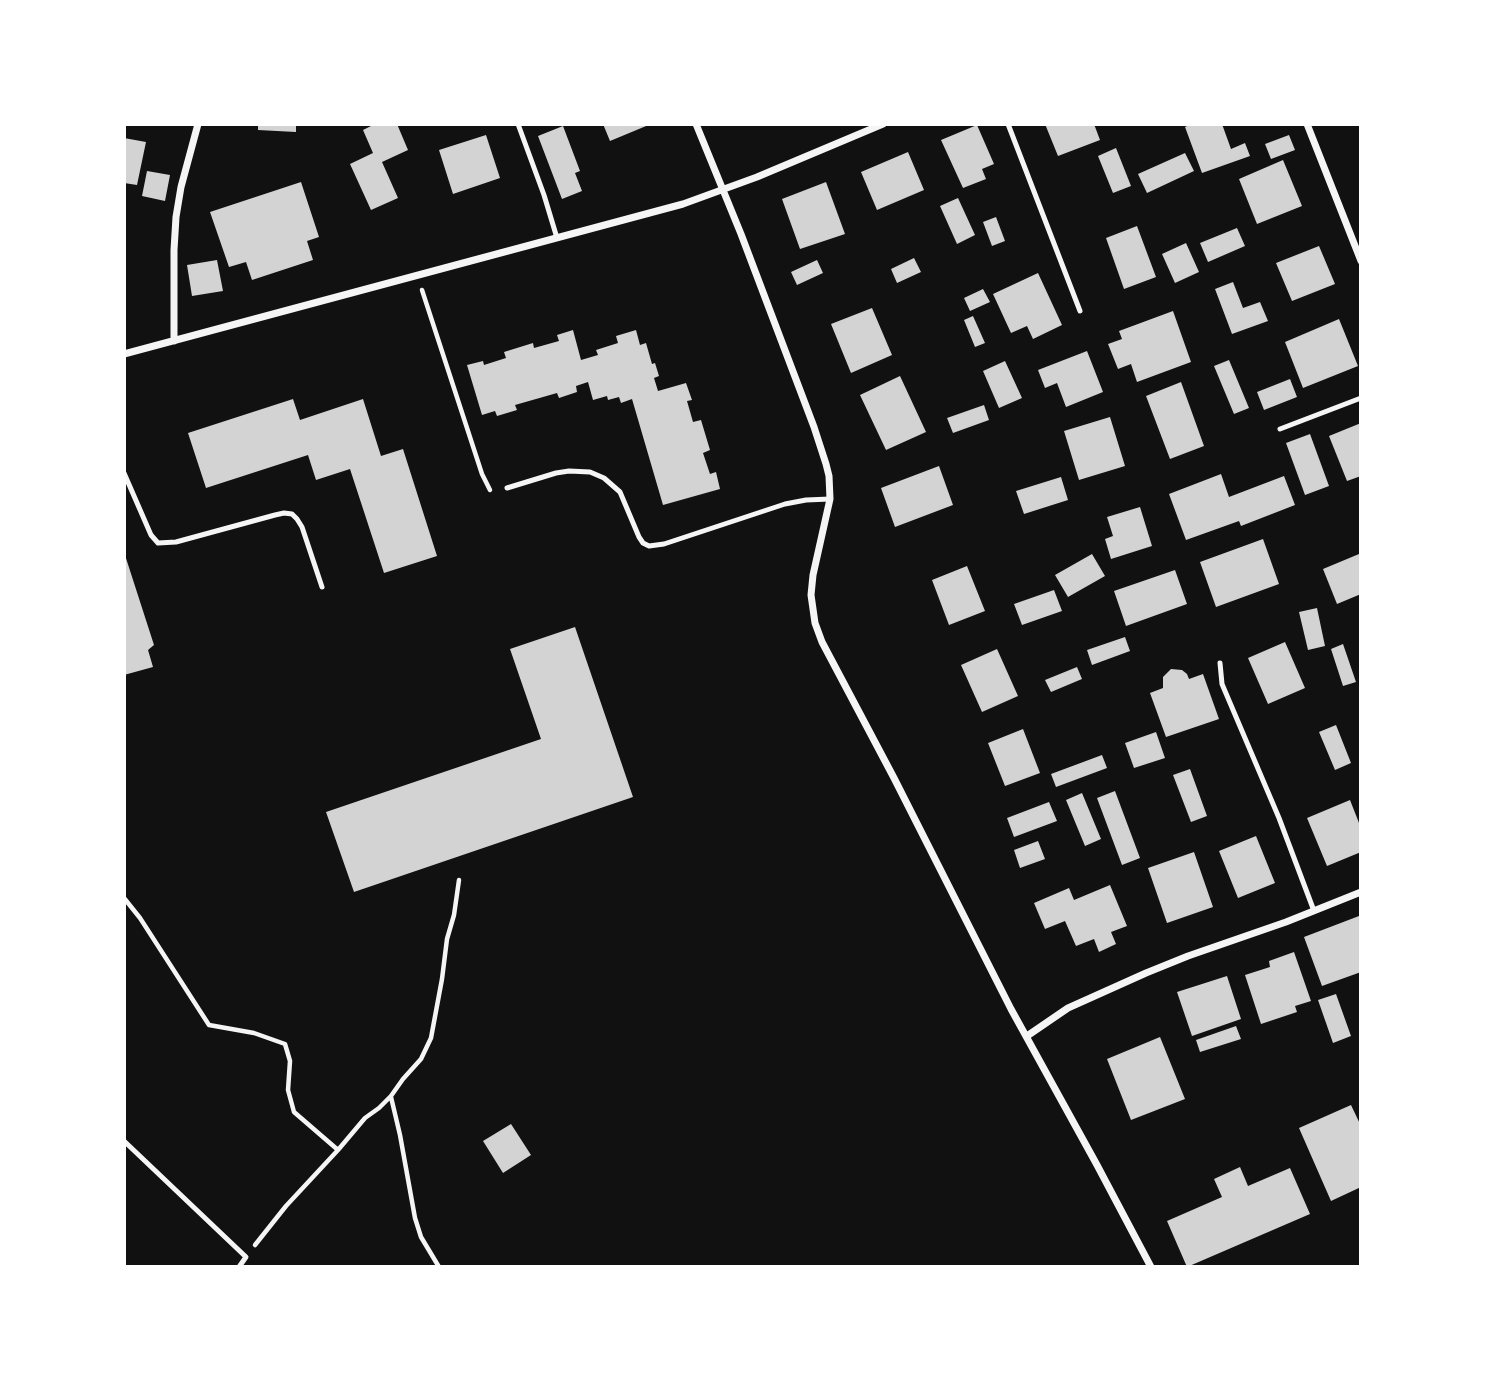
<!DOCTYPE html>
<html>
<head>
<meta charset="utf-8">
<style>
	body { margin:0 }
	#map { position:relative; width:1485px; height:1391px; overflow:hidden; background:#111; font-family:Helvetica,sans-serif }
	canvas { display:block }
	.frame { position:absolute; inset:0; border:126px solid #fff; pointer-events:none }
</style>
</head>
<body>
<div id="map">
<canvas width="1485" height="1391"></canvas>
<div class="frame"></div>
</div>
<script>
const context = document.querySelector('canvas').getContext('2d');
context.lineJoin = 'round';
function paint(path, color) {
  context.fillStyle = color;
  context.fill(path, 'evenodd');
}
function poly(rows) {
  const path = new Path2D();
  for (const r of rows) {
    path.moveTo(r[0], r[1]);
    for (let i = 2; i < r.length; i += 2) path.lineTo(r[i], r[i + 1]);
  }
  return path;
}
function strokePath(path, color, width, dash) {
  context.strokeStyle = color;
  context.lineWidth = width;
  context.lineCap = dash ? 'butt' : 'round';
  context.setLineDash(dash || []);
  context.stroke(path);
}
paint(poly([
	[258,124,296,124,296,132,258,130],
	[375,124,397,124,408,150,382,162,398,198,371,210,350,164,373,153,363,130],
	[603,124,651,124,610,141],
	[1045,124,1094,124,1100,140,1058,156],
	[1191,124,1222,124,1231,149,1245,143,1250,156,1202,173,1185,127],
	[977,125,994,164,982,169,986,179,963,188,941,140],
	[563,126,580,171,575,173,582,191,562,199,538,136],
	[486,135,500,178,453,194,439,150],
	[1289,135,1295,150,1271,159,1265,144],
	[124,138,146,142,137,185,124,183],
	[1116,148,1131,186,1113,193,1098,156],
	[908,152,924,190,877,210,861,172],
	[1185,153,1194,171,1147,193,1138,174],
	[1283,160,1302,206,1257,224,1239,179],
	[147,171,170,175,165,201,142,196],
	[301,182,319,237,307,241,313,260,252,280,246,262,229,267,210,212],
	[826,182,845,234,800,249,782,199],
	[958,198,975,235,957,244,940,206],
	[996,217,1005,241,992,246,983,222],
	[1137,226,1156,277,1124,289,1106,238],
	[1237,228,1245,246,1208,262,1200,243],
	[1186,243,1199,272,1175,283,1162,254],
	[1319,246,1335,284,1292,301,1276,263],
	[914,258,921,272,897,283,891,269],
	[217,260,223,291,192,296,187,265],
	[817,260,823,273,797,285,791,272],
	[1038,273,1062,325,1033,339,1027,326,1011,333,993,294],
	[1233,282,1243,308,1260,302,1268,321,1232,334,1215,289],
	[983,289,990,302,970,311,964,298],
	[872,308,892,355,851,373,831,324],
	[1173,311,1191,362,1137,382,1131,364,1118,369,1108,344,1122,339,1119,331],
	[973,316,985,343,975,347,964,320],
	[1339,319,1358,366,1303,388,1285,342],
	[573,330,581,360,598,355,596,350,618,343,616,336,636,330,640,345,646,343,652,364,655,363,659,376,654,378,658,391,686,383,692,400,687,401,693,422,701,420,710,450,703,453,710,474,716,472,720,489,663,505,632,399,621,403,619,397,608,400,607,396,593,400,588,382,576,386,577,392,559,398,557,393,515,405,517,410,497,416,495,411,482,415,467,365,483,361,484,365,506,358,504,352,533,343,534,348,559,341,557,335],
	[1087,351,1103,392,1066,407,1057,383,1045,388,1038,370],
	[1229,360,1249,408,1234,414,1214,366],
	[1005,361,1022,398,999,408,983,371],
	[900,376,926,432,886,450,860,395],
	[1290,379,1297,397,1264,410,1257,392],
	[1181,382,1204,446,1170,459,1146,396],
	[293,399,300,420,363,399,381,456,403,449,437,556,384,573,350,469,316,480,308,455,206,488,188,433],
	[984,405,989,420,953,433,947,418],
	[1110,417,1125,466,1079,480,1064,431],
	[1361,423,1361,476,1347,481,1329,436],
	[1310,434,1329,486,1305,495,1286,443],
	[939,466,953,505,895,527,881,488],
	[1221,474,1229,497,1284,476,1295,505,1241,526,1239,521,1186,540,1169,494],
	[1061,477,1068,500,1024,514,1016,491],
	[1140,507,1152,546,1111,559,1105,539,1113,536,1107,517],
	[1263,539,1279,584,1216,607,1200,562],
	[124,552,154,645,148,650,153,667,124,675],
	[1092,554,1105,576,1068,597,1055,575],
	[1359,554,1361,559,1361,594,1337,604,1323,569],
	[967,566,985,611,949,625,932,580],
	[1175,570,1187,604,1126,626,1114,591],
	[1054,590,1062,611,1022,625,1014,604],
	[1317,608,1325,646,1308,650,1299,612],
	[575,627,633,797,354,892,326,812,541,739,510,649],
	[1125,637,1130,651,1092,665,1087,650],
	[1285,642,1305,688,1268,704,1248,658],
	[1343,644,1356,682,1343,686,1331,649],
	[997,649,1018,696,982,712,961,665],
	[1077,667,1082,679,1051,692,1045,680],
	[1171,669,1182,670,1187,674,1189,679,1203,674,1219,719,1166,737,1150,693,1163,688,1163,677],
	[1336,725,1351,763,1335,770,1319,732],
	[1023,729,1040,773,1005,786,988,743],
	[1156,732,1165,758,1134,768,1125,743],
	[1102,755,1107,768,1056,787,1051,774],
	[1190,769,1207,816,1191,822,1173,775],
	[1115,791,1140,858,1122,865,1097,798],
	[1082,793,1101,839,1085,846,1066,800],
	[1350,800,1361,828,1361,852,1327,866,1307,818],
	[1049,802,1057,821,1014,837,1007,818],
	[1256,836,1275,883,1238,898,1219,851],
	[1038,841,1045,859,1020,868,1014,850],
	[1194,852,1213,907,1167,923,1148,868],
	[1110,885,1127,926,1111,932,1116,944,1099,952,1094,939,1076,946,1065,921,1045,929,1034,903,1069,888,1074,900],
	[1359,916,1361,921,1361,972,1322,986,1304,937],
	[1294,952,1311,1001,1295,1006,1297,1012,1261,1024,1245,975,1270,967,1269,961],
	[1227,976,1241,1019,1192,1036,1177,992],
	[1336,994,1351,1036,1333,1043,1318,1000],
	[1236,1026,1241,1039,1200,1052,1196,1040],
	[1160,1037,1185,1099,1131,1120,1107,1059],
	[1351,1105,1361,1126,1361,1187,1331,1201,1299,1128],
	[511,1124,531,1155,503,1173,483,1141],
	[1240,1167,1248,1186,1290,1168,1310,1214,1187,1267,1167,1221,1222,1197,1214,1179]
]), '#d3d3d3');
strokePath(poly([
	[422,290,482,474,490,490],
	[124,898,140,918,209,1025,254,1033,285,1044,290,1061,288,1090,294,1112,338,1150],
	[391,1097,400,1135,415,1218,421,1237,439,1267],
	[255,1245,286,1206,338,1150,365,1118,379,1108,391,1096,403,1079,421,1059,431,1038,442,979,447,939,454,915,459,880]
]), '#f5f5f5', 4.5);
strokePath(poly([
	[518,124,544,195,557,238],
	[1008,124,1080,311],
	[1280,429,1361,398],
	[124,473,151,535,158,543,176,542,275,515,284,513,292,514,297,519,302,527,322,587],
	[507,488,556,473,569,471,590,472,604,478,620,492,639,537,643,543,649,546,664,544,785,504,806,500,830,499],
	[1220,663,1222,684,1279,818,1314,911],
	[124,1141,246,1257,239,1267]
]), '#f5f5f5', 5);
strokePath(poly([
	[696,124,741,234,814,427,826,464,829,476,830,499,813,575,811,595,815,623,822,642,894,778,1011,1009,1097,1165,1151,1267],
	[1307,124,1361,261],
	[174,341,174,250,176,217,181,187,198,124],
	[124,354,683,204,757,177,883,124],
	[1027,1036,1068,1008,1146,973,1188,956,1286,922,1361,892]
]), '#f5f5f5', 7);
</script>
</body>
</html>
